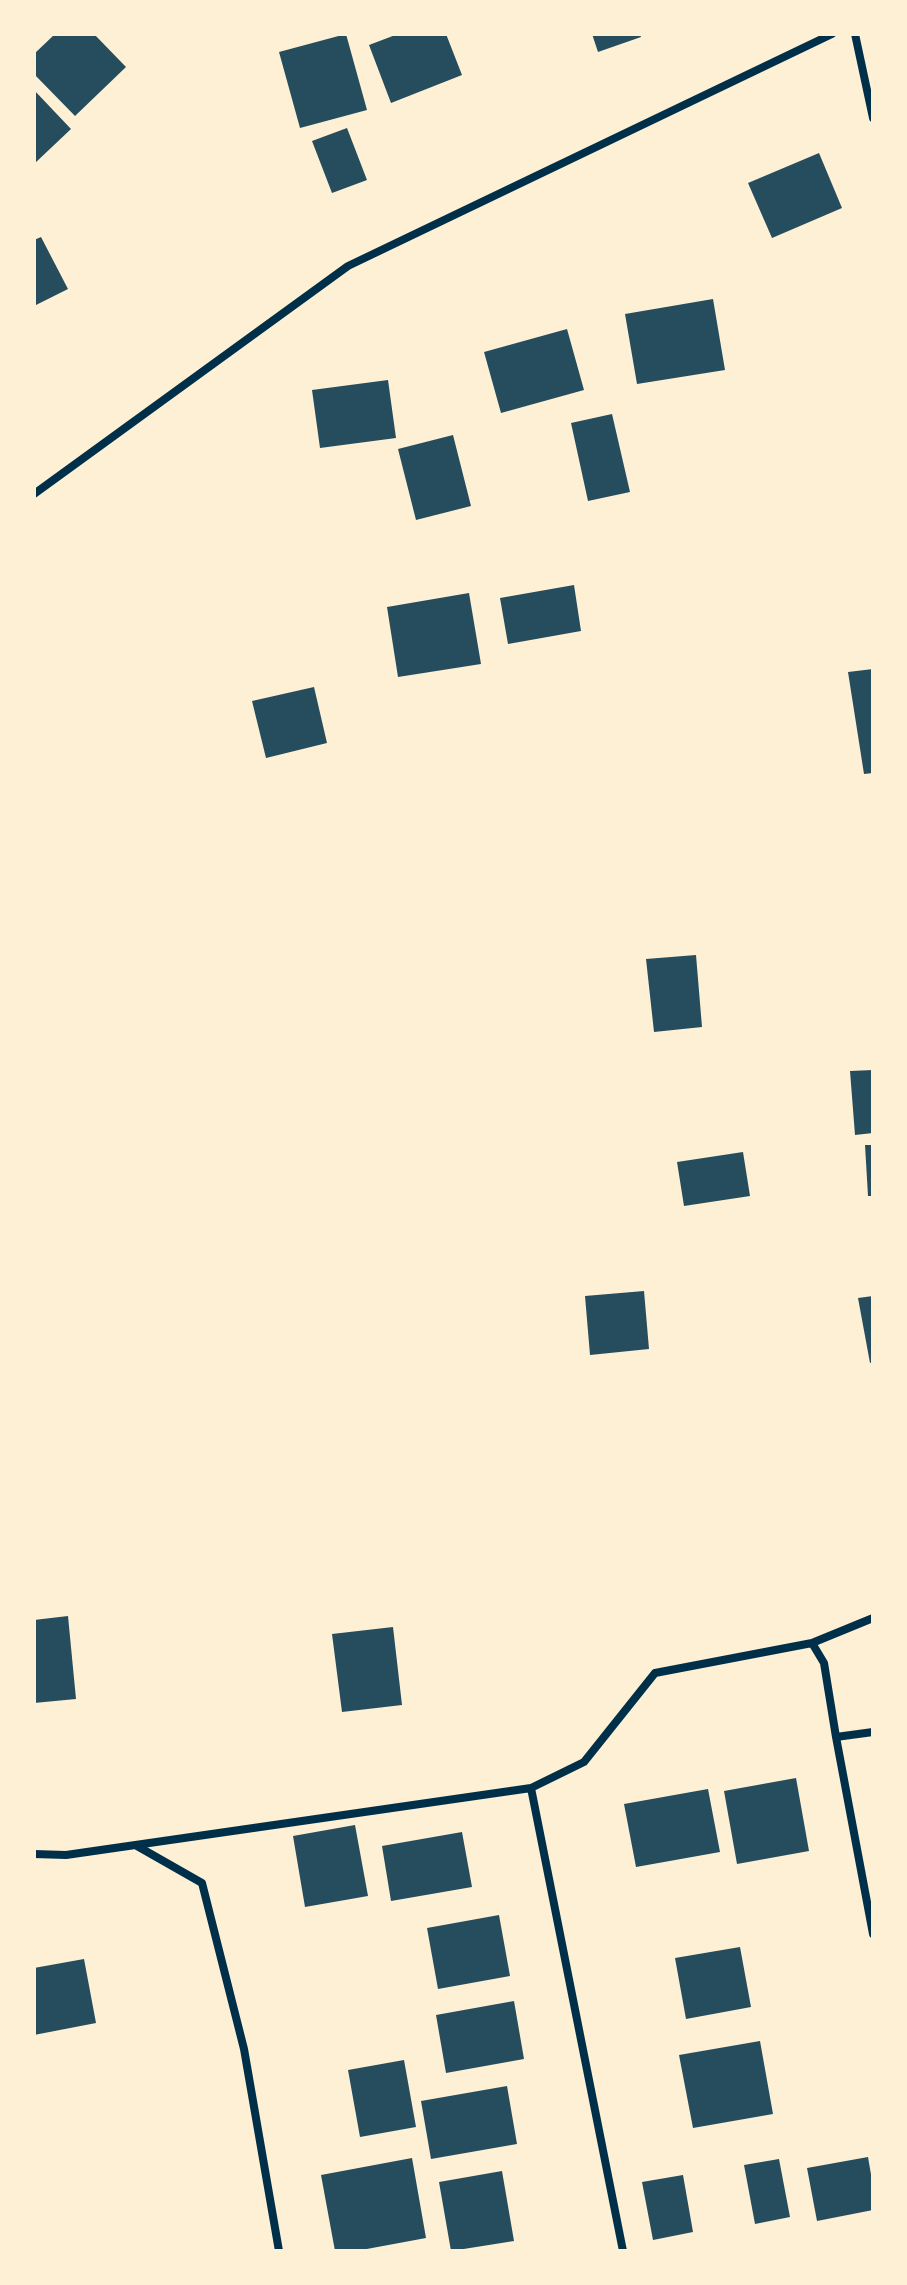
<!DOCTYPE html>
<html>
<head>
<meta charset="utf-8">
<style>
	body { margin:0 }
	#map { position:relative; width:907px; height:2285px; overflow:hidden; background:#fdf0d5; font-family:"Source Sans 3",sans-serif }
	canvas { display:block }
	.frame { position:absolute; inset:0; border:36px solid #fdf0d5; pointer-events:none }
</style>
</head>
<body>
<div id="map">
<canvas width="907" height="2285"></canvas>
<div class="frame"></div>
</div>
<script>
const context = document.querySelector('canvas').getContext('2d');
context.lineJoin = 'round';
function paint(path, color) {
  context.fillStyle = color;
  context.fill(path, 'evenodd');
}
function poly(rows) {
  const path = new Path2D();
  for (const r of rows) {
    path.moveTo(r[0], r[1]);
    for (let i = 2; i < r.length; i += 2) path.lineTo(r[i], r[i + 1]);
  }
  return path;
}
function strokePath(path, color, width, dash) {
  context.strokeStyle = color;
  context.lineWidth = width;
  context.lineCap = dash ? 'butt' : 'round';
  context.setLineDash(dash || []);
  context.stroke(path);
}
paint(poly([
	[55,34,94,34,126,67,75,116,34,74,34,54],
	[346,34,367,110,300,128,279,52],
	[398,34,446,34,462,75,391,103,369,45],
	[592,34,640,34,641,37,598,52],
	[34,90,71,129,34,164],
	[347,128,367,180,332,193,312,141],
	[819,153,842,208,772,238,748,183],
	[41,237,68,289,34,306,34,240],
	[713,299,725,370,637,384,625,314],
	[567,329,584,390,501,413,484,352],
	[388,380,396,438,320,448,312,390],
	[612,414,630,492,588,501,571,423],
	[453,435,471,506,416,520,398,449],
	[574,585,581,631,508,644,500,598],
	[469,593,481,664,398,677,387,607],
	[873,669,873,773,864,774,848,672],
	[314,687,327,743,266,758,252,701],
	[696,955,702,1027,654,1032,646,959],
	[873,1070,873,1133,855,1135,850,1071],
	[865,1145,873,1145,873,1196,868,1196],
	[743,1152,750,1196,684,1206,677,1162],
	[644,1291,649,1349,590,1355,585,1296],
	[873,1296,873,1362,870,1363,858,1298],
	[68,1616,76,1699,34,1703,34,1620],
	[393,1627,402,1705,342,1712,332,1634],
	[796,1778,809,1851,737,1864,724,1791],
	[708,1789,720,1852,636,1867,624,1804],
	[355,1825,368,1896,305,1907,293,1836],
	[462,1832,472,1887,391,1901,382,1846],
	[499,1915,510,1976,438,1989,427,1928],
	[740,1947,751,2007,686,2019,675,1958],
	[84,1959,96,2023,34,2035,34,1968],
	[514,2001,524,2059,446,2073,436,2015],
	[760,2041,773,2114,693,2128,679,2055],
	[404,2060,416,2127,360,2137,348,2070],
	[507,2086,517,2144,431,2159,421,2101],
	[868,2157,873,2186,873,2210,817,2221,807,2168],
	[412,2158,426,2238,356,2251,335,2251,321,2175],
	[779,2159,790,2217,755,2224,744,2165],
	[502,2171,514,2241,451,2251,439,2182],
	[683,2175,693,2232,653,2240,642,2182]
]), '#264d5e');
strokePath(poly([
	[855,34,873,118],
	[34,494,348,266,832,34],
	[812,1643,873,1618],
	[836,1737,873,1934],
	[531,1788,623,2251],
	[137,1846,202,1883,244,2049,279,2251],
	[34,1854,66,1855,531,1788,584,1762,655,1673,812,1643,824,1663,836,1737,873,1732]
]), '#003049', 8);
</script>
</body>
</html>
